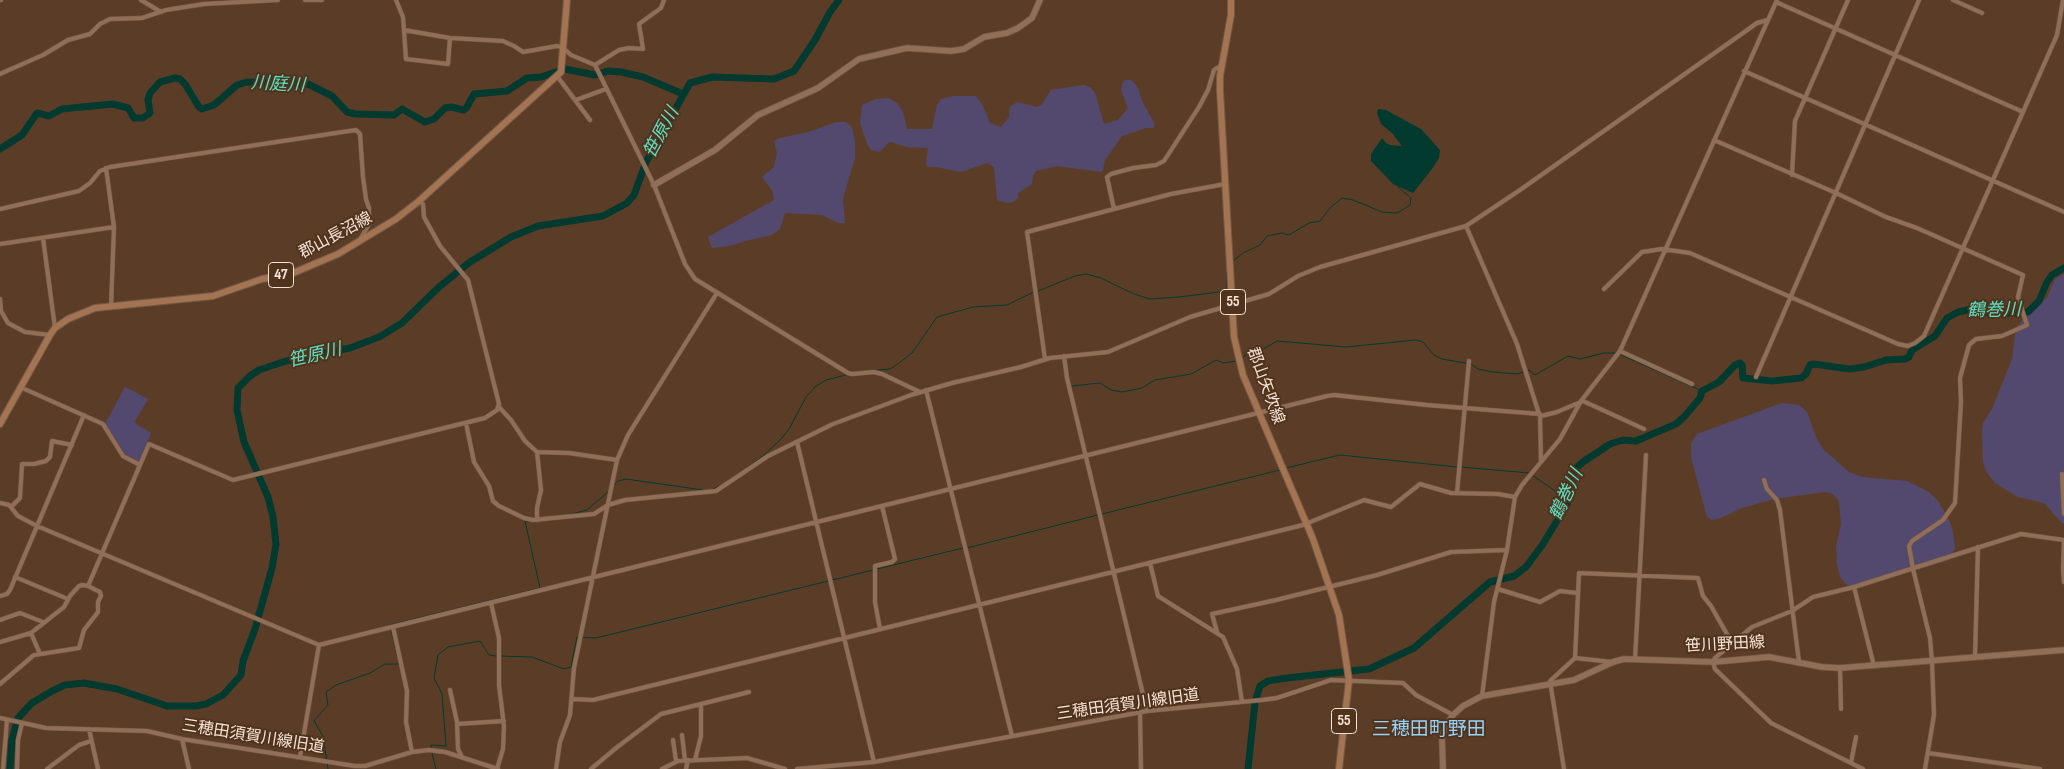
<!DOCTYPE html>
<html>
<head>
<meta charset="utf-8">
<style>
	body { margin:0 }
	canvas { display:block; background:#5b3d27 }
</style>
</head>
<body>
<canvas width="2064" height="769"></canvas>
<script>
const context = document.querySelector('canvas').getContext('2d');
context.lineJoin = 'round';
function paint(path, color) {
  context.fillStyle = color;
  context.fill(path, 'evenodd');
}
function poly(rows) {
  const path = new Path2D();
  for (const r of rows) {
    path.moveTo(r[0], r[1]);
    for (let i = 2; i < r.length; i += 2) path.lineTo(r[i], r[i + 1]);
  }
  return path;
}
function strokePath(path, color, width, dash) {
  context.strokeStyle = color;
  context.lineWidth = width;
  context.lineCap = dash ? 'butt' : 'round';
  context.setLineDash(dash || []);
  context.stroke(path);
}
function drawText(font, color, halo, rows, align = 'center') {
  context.font = font + ' "Sofia Sans Condensed","Noto Sans JP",sans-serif';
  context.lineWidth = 4;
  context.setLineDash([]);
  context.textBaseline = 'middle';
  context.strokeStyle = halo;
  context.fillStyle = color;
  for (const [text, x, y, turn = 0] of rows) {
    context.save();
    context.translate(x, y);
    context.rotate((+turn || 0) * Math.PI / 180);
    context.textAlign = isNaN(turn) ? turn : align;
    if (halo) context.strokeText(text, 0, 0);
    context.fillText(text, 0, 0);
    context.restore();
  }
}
paint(poly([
	[1125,80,1131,80,1137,86,1142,101,1154,123,1154,128,1146,128,1122,136,1105,160,1103,170,1101,172,1057,166,1036,171,1033,176,1032,184,1018,193,1018,198,1013,202,1007,203,997,200,994,167,987,163,961,172,936,167,928,167,926,164,928,148,906,147,891,142,888,143,880,152,871,150,867,144,860,123,862,105,876,99,889,98,897,103,903,112,907,129,932,129,937,105,941,99,954,96,976,96,982,104,990,123,1001,127,1009,117,1010,107,1017,102,1037,107,1041,105,1051,90,1084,85,1090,87,1095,93,1104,124,1118,120,1128,108,1121,90,1122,84],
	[837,122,846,122,852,128,855,141,855,158,843,198,845,223,838,223,822,215,785,213,780,229,772,235,745,241,730,246,712,248,708,237,774,200,773,192,762,177,774,167,777,153,774,141,780,138,808,132],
	[2064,274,2064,523,2062,523,2044,503,2018,497,1995,483,1986,471,1983,462,1982,433,1983,423,1992,409,2012,359,2016,328,2025,317,2047,298,2055,279],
	[125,387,148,399,135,421,136,424,151,433,139,462,124,453,105,424],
	[1782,403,1799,405,1807,412,1816,437,1823,449,1849,472,1862,477,1907,481,1929,492,1938,501,1949,520,1953,532,1955,548,1949,560,1874,583,1858,586,1847,585,1841,578,1837,565,1836,547,1841,524,1839,501,1833,494,1825,492,1774,499,1742,508,1721,518,1712,520,1707,517,1691,457,1691,443,1697,434]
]), '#53496e');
paint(poly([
	[1378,109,1386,110,1421,129,1440,150,1439,158,1432,169,1413,193,1393,184,1371,161,1371,154,1382,138,1386,143,1390,145,1402,146,1392,133,1381,124,1377,113]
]), '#023a2f');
strokePath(poly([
	[1233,261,1243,253,1260,245,1267,236,1282,233,1289,235,1309,223,1320,221,1330,208,1342,198,1353,200,1382,212,1395,213,1399,212,1410,205,1411,198,1398,187,1398,185],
	[1038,291,1075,276,1086,274,1101,278,1134,294,1150,299,1179,297,1227,291,1227,273],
	[1619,354,1702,391],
	[1242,359,1245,355,1260,351,1277,341,1346,347,1416,340,1423,342,1434,355,1442,359,1471,364,1478,369,1493,372,1517,374,1529,370,1535,375,1568,356,1580,359,1604,353,1615,353],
	[855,372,890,369,895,366,912,353,937,317,973,307,1007,305,1034,292],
	[1072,386,1100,383,1111,390,1122,392,1142,388,1155,380,1191,374,1216,360,1224,363,1236,361],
	[1461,467,1529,473,1567,499],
	[1286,468,1340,455,1457,467],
	[731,479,763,456,781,439,789,429,806,397,816,386,826,380,846,375],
	[613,486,618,481,626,479,703,490],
	[712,490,719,486],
	[1102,514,1280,470],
	[568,515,587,510,609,491],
	[967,548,1098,515],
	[877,569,963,548],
	[397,656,390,625,540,588,525,521,531,521],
	[500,656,532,657,564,669,571,667,577,637,596,638,873,570],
	[431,749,431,745,446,746,442,694,434,678,438,655,448,647,480,641,489,655,496,656],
	[432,753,436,769],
	[328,769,323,736,314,721,328,705,326,692,336,685,370,673,385,664,400,664]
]), '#023a2f', 1);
strokePath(poly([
	[0,149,22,135,37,113,49,116,62,109,113,104,128,108,134,118,143,118,150,113,148,100,150,93,160,82,175,78,180,79,185,84,199,107,202,109,214,105,237,85,247,82,308,84,332,96,347,112,355,114,394,115,402,109,425,122,434,119,445,108,451,107,464,110,467,107,474,94,507,91,527,78,541,77,565,69,595,75,608,71,621,72,643,77,683,94],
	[10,769,12,740,18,718,32,703,52,691,65,685,84,683,117,689,167,706,196,706,206,704,223,695,241,675,243,661,255,629,272,568,276,544,273,517,268,497,244,442,237,410,238,388,250,376,259,370,286,361,350,348,379,337,402,323,439,287,470,262,511,237,538,226,603,216,627,203,634,195,646,162,690,83,712,77,774,79,794,71,815,40,830,12,839,0],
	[1248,769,1255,702,1260,686,1268,681,1287,678,1369,669,1414,648,1490,582,1514,576,1526,567,1543,544,1567,504,1572,486,1572,476,1576,468,1583,462,1610,444,1623,440,1636,441,1676,424,1684,417,1700,398,1702,391,1719,382,1735,365,1740,363,1742,365,1743,378,1772,381,1801,378,1806,374,1810,365,1814,364,1849,369,1864,367,1886,360,1905,359,1909,357,1912,350,1935,336,1947,318,1958,312,1973,309,1993,314,2028,312,2039,301,2047,282,2052,275,2064,268]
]), '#023a2f', 7);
const street = poly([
	[0,0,1,0],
	[141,0,161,12],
	[305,0,322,0],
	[396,0,403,17,406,59,448,64,450,38],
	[1953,0,1982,13],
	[1776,2,2023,112],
	[404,30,450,38,503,41,514,46,523,52,557,46,562,47,571,55,595,65,654,185,685,264,695,279,848,373,852,374,874,372,882,374,920,392],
	[595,65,619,50,629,48,643,49,639,24,661,8,664,0],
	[1744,71,2064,212],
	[0,74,43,55,68,40,90,34,100,24,110,19,142,18,166,10,204,4,278,0],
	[557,76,590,120],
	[576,100,606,89],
	[1714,140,1836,193,1886,217,1917,228,2023,275,2018,297,2027,325,2002,336,1976,339,1969,345,1960,378,1961,402,1955,503,1943,520,1912,541,1909,546,1913,569,1930,638,1932,662,1934,715,1925,769],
	[106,168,114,227,111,306],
	[1792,175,1795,121,1848,0],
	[0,209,79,191,90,183,100,171,110,167,356,130,360,134,363,177,366,199,369,208,369,224,361,238],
	[1114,209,1107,177,1111,174,1133,168,1156,165,1164,161,1199,107,1208,90,1214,70,1222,65],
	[1466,226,1517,344,1539,414],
	[43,238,55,328],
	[0,244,114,227],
	[1604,289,1642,252,1662,249,1690,253,1898,344,1908,346,1915,343,1924,336,2057,35,2063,0],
	[0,299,1,311,8,323,25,332,50,335],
	[1620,351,1692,384],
	[1064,356,1067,378,1147,711],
	[1045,359,1027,232,1171,194,1225,184],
	[1756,377,1919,0],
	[20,387,103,424,123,456,140,465],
	[926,390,1012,736],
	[499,407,511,420,525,441,537,452],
	[1541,416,1557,412,1583,401,1644,429],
	[466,423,474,462,489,486,493,501,499,506,524,518,533,520,594,514,608,505,625,500,716,491,768,456,833,424,911,395,952,383,1021,367,1050,358,1108,352,1190,317,1269,294,1298,276,1320,267,1466,226,1520,190,1743,33,1757,23,1768,20],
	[797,442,874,762],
	[2062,474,2064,514],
	[1764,480,1767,489,1777,500,1780,510,1799,662],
	[1457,493,1469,361],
	[0,503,9,505,18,516,37,526,319,645,1327,396,1334,395,1427,405,1540,414,1541,462],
	[11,507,20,498,22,464,34,464,46,461,50,457,52,441,72,445],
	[537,520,537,508,541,490,537,452,569,453,617,460],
	[2064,541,2063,569,2064,582],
	[1150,563,1158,596,1223,637,1237,669,1242,702],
	[15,577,68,599],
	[1854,587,1874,666],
	[1498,589,1540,602,1560,591,1577,593],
	[0,596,7,594,10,590,84,415],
	[491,603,499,638,499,685,504,726,503,749,497,769],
	[0,620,20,613,43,622],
	[393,627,407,691,406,722,412,752],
	[880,629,875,602,875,566,892,562,895,559,882,506],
	[1217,632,1212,614,1276,600,1377,575,1451,552,1507,550],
	[31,633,40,654],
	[0,642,31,633,64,607,70,596,79,586,82,585,88,586,149,444,233,480,485,418,497,410,499,404,468,280,440,246,424,217,423,204,419,201],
	[1975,657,1978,547],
	[1575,658,1579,573,1698,578,1703,596,1711,606,1732,643],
	[1635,660,1646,455],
	[1840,668,1841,709],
	[0,684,34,655,79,648,84,630,98,612,98,602,101,596,100,592,88,586],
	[450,690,457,722,458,749,462,757],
	[1482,696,1494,602,1507,550,1515,497,1522,485,1560,439,1581,401,1620,351,1777,0],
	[573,699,593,700,1303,525,1364,500,1391,507,1420,484,1451,493,1498,494,1515,497],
	[1140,712,1141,769],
	[0,718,46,728,147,731,182,739,355,766,365,766,412,752,429,750,445,752,498,769],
	[457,724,504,721],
	[89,729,98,769],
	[682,735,685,760],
	[182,739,189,769],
	[673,740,676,761],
	[1928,753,2040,769],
	[300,757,319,645],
	[695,760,701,736,701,706],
	[1851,763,1856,737],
	[3,769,7,720],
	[17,769,18,740,22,723],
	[47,769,79,745,91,741],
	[556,769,560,742,570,715,574,668,617,460,628,435,717,293],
	[591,769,616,748,661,714,749,692],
	[662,769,678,761,747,758,785,769],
	[686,769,688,760],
	[797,769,874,762,1147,711,1262,700,1277,698,1331,680,1403,683,1416,695,1453,715],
	[1564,769,1550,681,1575,658,1612,662],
	[1863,769,1771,723,1715,669,1713,662,1715,658,1752,627,1792,611,1813,597,1854,587,2021,534,2064,540]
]);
const secondary = poly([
	[654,185,715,150,758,115,818,88,859,59,907,48,951,51,964,49,984,37,1007,33,1018,28,1032,18,1040,0],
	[1443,769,1442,738,1445,727,1453,715,1463,706,1482,696,1574,680,1613,662,1624,659,1713,662,1769,657,1822,667,1840,668,2064,650]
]);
const primary = poly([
	[1231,0,1231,15,1220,76,1220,91,1234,337,1243,375,1313,539,1339,615,1349,680,1339,769],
	[0,424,50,335,55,328,68,319,95,308,213,296,262,279,293,273,338,254,396,219,419,201,561,72,567,0]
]);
strokePath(street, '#725946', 5);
strokePath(secondary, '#725946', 7);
strokePath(primary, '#725946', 8);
strokePath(street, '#906e57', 4);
strokePath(secondary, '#906e57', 5.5);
strokePath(primary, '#a37352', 6);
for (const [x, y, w] of [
	[281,275,25],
	[1233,302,25],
	[1344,721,25]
]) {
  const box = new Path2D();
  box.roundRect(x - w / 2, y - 12.5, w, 25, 4);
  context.fillStyle = '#50331d';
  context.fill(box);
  strokePath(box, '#f6e3d6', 1);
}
drawText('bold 15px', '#f6e3d6', null, [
	["47",281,275],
	["55",1233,302],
	["55",1344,721]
]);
drawText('16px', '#f6e3d6', '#50331d', [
	["郡山長沼線",336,236,-28],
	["郡山矢吹線",1265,386,70],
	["笹川野田線",1725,645,-3],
	["三穂田須賀川線旧道",1128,705,-8],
	["三穂田須賀川線旧道",253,737,9]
]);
drawText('italic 18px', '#5be1c4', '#50331d', [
	["川庭川",278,85,3],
	["笹原川",662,133,-62],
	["鶴巻川",1994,311,-1],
	["笹原川",315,356,-13],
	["鶴巻川",1567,495,-65]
]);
drawText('19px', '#96d1f6', '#50331d', [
	["三穂田町野田",1429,730]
]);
</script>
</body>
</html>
